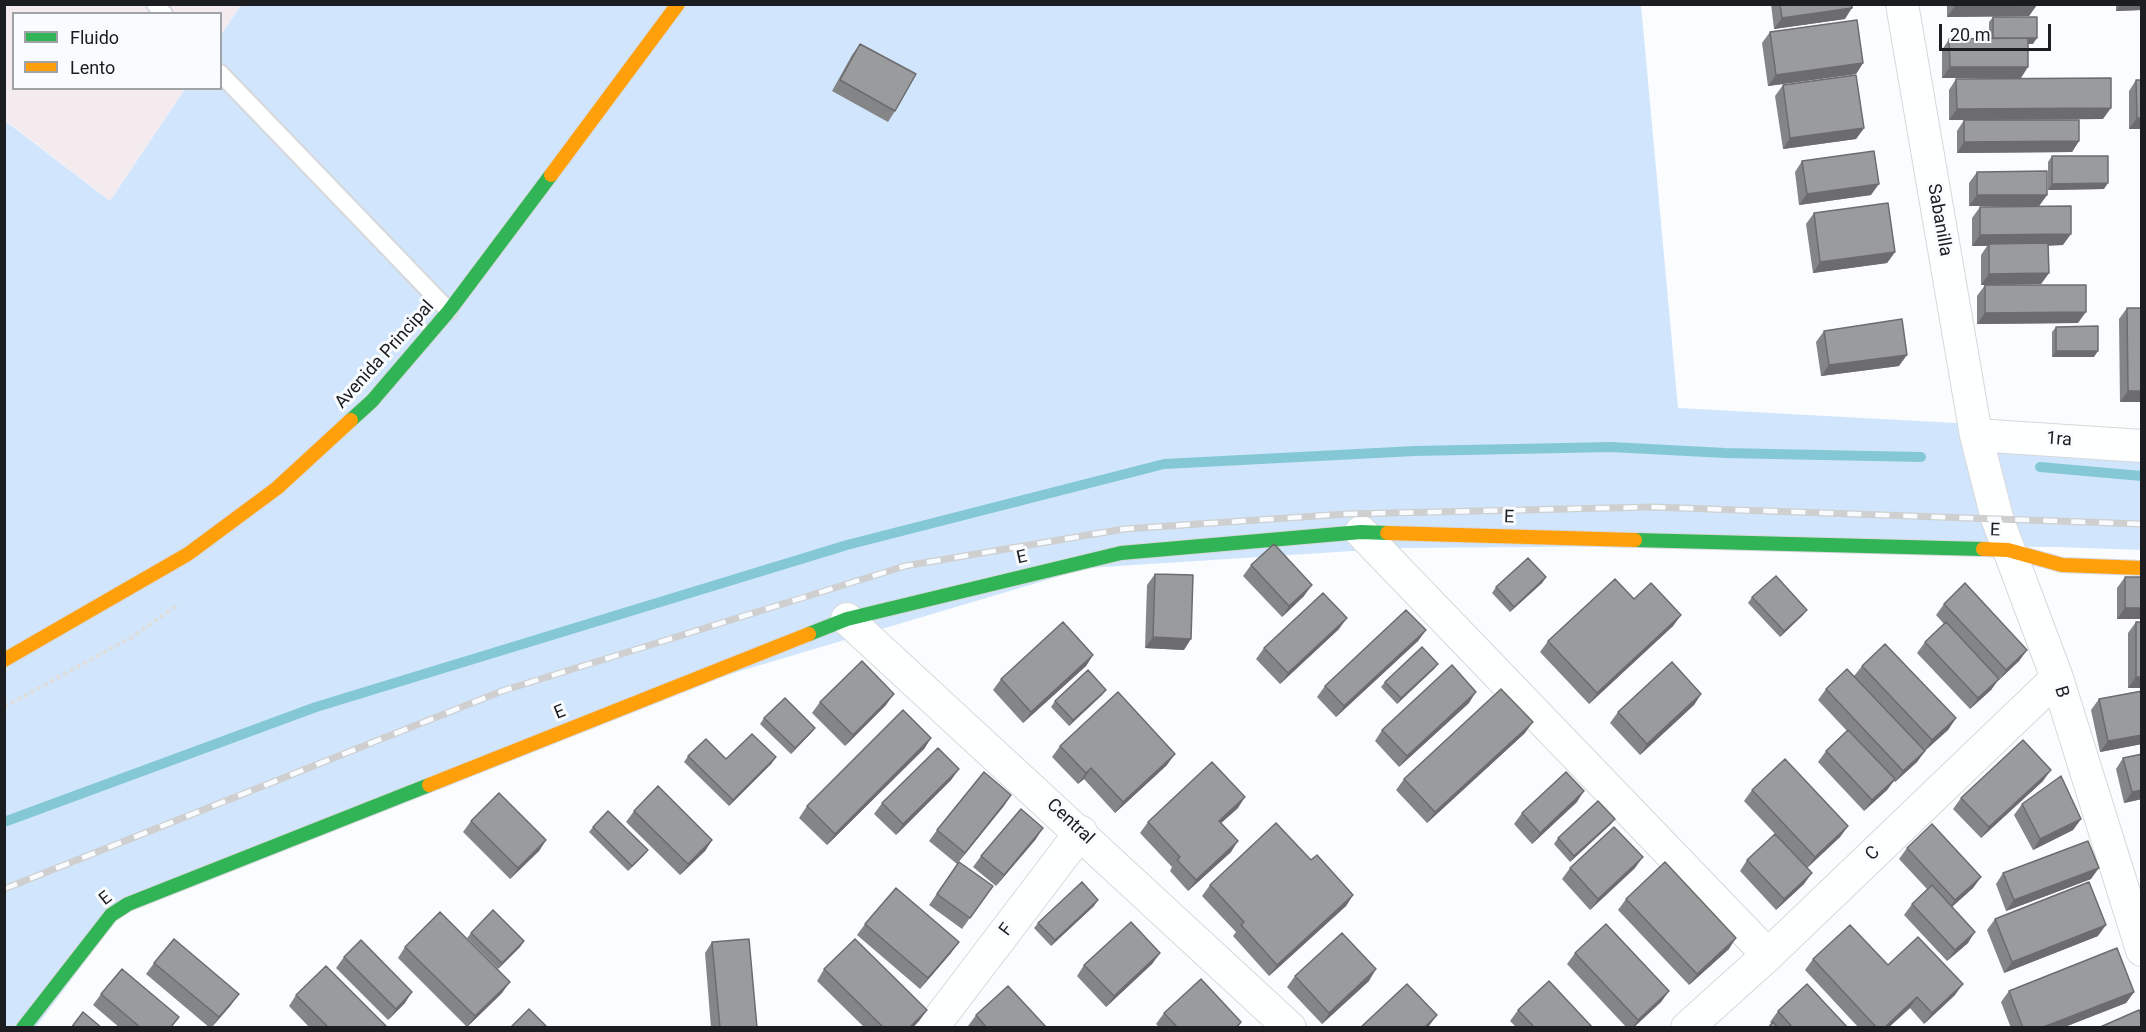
<!DOCTYPE html>
<html>
<head>
<meta charset="utf-8">
<style>
	body { margin:0 }
	#map { position:relative; width:2146px; height:1032px; overflow:hidden; background:#fafcfe; font-family:Roboto,sans-serif }
	canvas { display:block }
	.frame { position:absolute; inset:0; border:6px solid #1b1d20; pointer-events:none }
	.legend { position:absolute; left:12px; top:12px; width:210px; height:78px; box-sizing:border-box; background:#f9fcff; border:2px solid #a0a3a6; margin:0; padding:8px 10px; list-style:none; font-size:18px; color:#1b1d20 }
	.legend li { display:flex; align-items:center; gap:12px; height:30px }
	.legend b { width:30px; border:2px solid #a0a3a6 }
	.scale { position:absolute; left:1939px; top:24px; width:112px; height:27px; box-sizing:border-box; border:3px solid #1b1d20; border-top:0; padding-left:8px; font-size:18px; line-height:21px; white-space:nowrap; color:#1b1d20; -webkit-text-stroke:4px #f9fcff; paint-order:stroke }
</style>
</head>
<body>
<div id="map">
<canvas width="2146" height="1032"></canvas>
<div class="frame"></div>
<ul class="legend">
<li><b style="height:8px;background:#30b455"></b>Fluido</li>
<li><b style="height:8px;background:#ff9f0a"></b>Lento</li>
</ul>
<div class="scale">20 m</div>
</div>
<script>
const context = document.querySelector('canvas').getContext('2d');
context.lineJoin = 'round';
function paint(path, color) {
  context.fillStyle = color;
  context.fill(path, 'evenodd');
}
function poly(rows) {
  const path = new Path2D();
  for (const r of rows) {
    path.moveTo(r[0], r[1]);
    for (let i = 2; i < r.length; i += 2) path.lineTo(r[i], r[i + 1]);
  }
  return path;
}
function strokePath(path, color, width, dash) {
  context.strokeStyle = color;
  context.lineWidth = width;
  context.lineCap = dash ? 'butt' : 'round';
  context.setLineDash(dash || []);
  context.stroke(path);
}
function drawText(font, color, halo, rows, align = 'center') {
  context.font = font + ' Roboto,sans-serif';
  context.lineWidth = 6;
  context.setLineDash([]);
  context.textBaseline = 'middle';
  context.strokeStyle = halo;
  context.fillStyle = color;
  for (const [text, x, y, turn = 0] of rows) {
    context.save();
    context.translate(x, y);
    context.rotate((+turn || 0) * Math.PI / 180);
    context.textAlign = isNaN(turn) ? turn : align;
    if (halo) context.strokeText(text, 0, 0);
    context.fillText(text, 0, 0);
    context.restore();
  }
}
paint(poly([
	[4,5,241,5,221,35,220,14,14,14,14,88,185,89,110,201,5,120]
]), '#f3ebed');
paint(poly([
	[241,5,1641,5,1678,408,2141,433,2141,550,2059,547,1762,545,1400,548,1087,568,589,716,128,904,36,1027,5,1027,4,120,110,201,185,89,220,88,221,35]
]), '#d1e6fd');
strokePath(poly([
	[2040,467,2142,476],
	[4,822,316,707,847,545,1164,464,1415,451,1611,447,1725,453,1921,457]
]), '#85c8d5', 10);
const lane = poly([
	[155,4,164,14],
	[220,73,449,311]
]);
const street = poly([
	[1902,4,1976,435,1997,518,2057,678,2142,950],
	[1976,435,2142,446],
	[1361,532,1768,955],
	[847,619,1290,1028],
	[932,1028,1081,832],
	[1687,1028,1768,955,2057,678]
]);
const fast = poly([
	[351,420,372,401,449,311,551,175],
	[1635,540,1983,549],
	[809,634,847,619,1121,553,1361,532,1387,533],
	[23,1028,111,915,128,904,429,785]
]);
const slow = poly([
	[551,175,678,4],
	[1387,533,1635,540],
	[1983,549,2008,550,2062,565,2142,568],
	[4,660,188,554,277,488,351,420],
	[429,785,809,634]
]);
strokePath(lane, '#d6d8db', 20);
strokePath(street, '#d6d8db', 34);
strokePath(fast, '#d6d8db', 16);
strokePath(slow, '#d6d8db', 16);
strokePath(poly([
	[4,707,132,637,179,604]
]), '#dededf', 4, [4.5, 3]);
strokePath(lane, '#feffff', 16);
strokePath(street, '#feffff', 32);
strokePath(fast, '#30b455', 14);
strokePath(slow, '#ff9f0a', 14);
const rail = poly([
	[4,889,502,691,905,566,1124,529,1346,514,1652,507,2142,524]
]);
strokePath(rail, '#cfcfcf', 7);
strokePath(rail, '#f9fcff', 4.5, [14]);
paint(poly([
	[1771,4,1852,4,1845,19,1774,29],
	[1947,4,2037,4,2029,16,1947,17],
	[2116,4,2142,4,2142,10,2116,11],
	[1993,17,2033,44,2028,44,2021,78,1942,78,1942,50,1949,39,1989,38,1989,22],
	[1770,32,1863,63,1856,74,1768,86,1762,43],
	[860,44,895,111,888,122,832,91,852,55],
	[1956,79,2103,119,1949,120,1949,90],
	[2136,80,2142,80,2142,129,2129,129,2129,91],
	[1783,85,1864,128,1856,139,1783,149,1775,96],
	[1964,120,2079,141,2072,152,1957,153,1957,131],
	[2052,156,2104,189,2048,190,2048,162],
	[1802,161,1871,195,1799,205,1795,172],
	[1977,172,2047,195,2039,206,1969,206,1969,183],
	[1980,207,2063,245,2048,246,2049,273,2041,284,1981,285,1981,255,1987,246,1972,246,1972,218],
	[1814,213,1895,252,1887,263,1813,273,1806,224],
	[1985,285,2078,323,1977,324,1977,296],
	[2127,308,2142,402,2120,402,2119,319],
	[2056,327,2094,357,2052,357,2052,332],
	[1824,331,1899,366,1821,376,1816,342],
	[1251,565,1304,596,1282,617,1243,576],
	[1155,574,1184,650,1145,648,1147,585],
	[1546,577,1542,583,1510,612,1492,593,1496,587],
	[2125,577,2142,619,2117,619,2117,588],
	[1752,597,1803,615,1780,637,1748,603],
	[1634,599,1681,615,1673,626,1589,704,1540,652,1548,641],
	[1944,604,2027,650,2019,661,1997,681,1991,690,1970,709,1917,653,1925,642,1944,624,1936,615],
	[2136,622,2142,688,2128,688,2128,633],
	[1339,629,1280,684,1256,659,1264,648],
	[1426,630,1418,641,1336,717,1317,697,1325,686],
	[1093,655,1086,666,1023,723,993,690,1001,679],
	[1438,664,1434,669,1397,704,1381,687,1385,682],
	[1862,666,1956,718,1948,730,1925,751,1917,762,1895,782,1894,781,1887,790,1864,811,1818,762,1826,751,1847,731,1818,700,1826,689,1854,676],
	[1106,690,1102,695,1069,726,1051,707,1055,701],
	[2142,691,2142,744,2100,752,2091,710,2099,699],
	[1701,694,1694,705,1640,755,1610,723,1618,712],
	[820,702,886,705,845,746,812,713],
	[1469,703,1399,767,1375,741,1382,730],
	[764,718,811,733,791,754,760,724],
	[1525,733,1427,823,1396,790,1404,779],
	[931,738,924,749,827,845,799,818,807,806],
	[1060,746,1167,765,1115,813,1084,779,1078,784,1052,757],
	[2142,754,2142,799,2124,803,2116,769,2123,758],
	[688,756,726,759,772,763,729,806,684,762],
	[959,769,951,780,896,835,874,814,882,803],
	[2043,781,1981,838,1953,809,1961,798],
	[1752,790,1848,826,1840,837,1807,868,1744,801],
	[1011,795,957,864,929,841,937,830],
	[1577,802,1532,844,1514,824,1522,813],
	[2022,804,2081,819,2073,830,2033,850,2014,815],
	[1238,808,1221,823,1231,852,1188,891,1170,871,1172,867,1140,833,1148,822],
	[634,811,712,840,705,851,680,875,626,822],
	[471,821,546,840,539,851,510,879,463,832],
	[1611,824,1570,862,1554,844,1558,838],
	[593,827,648,850,644,855,628,871,589,832],
	[1036,839,996,886,973,867,981,856],
	[1907,848,1981,877,1973,888,1952,907,1968,943,1947,961,1904,915,1912,904,1927,889,1899,859],
	[1311,860,1353,895,1346,906,1269,976,1233,936,1236,932,1202,896,1210,885],
	[1747,860,1804,884,1776,910,1740,871],
	[959,862,993,886,962,929,929,905],
	[1570,868,1635,868,1590,910,1562,879],
	[2003,873,2091,879,2006,911,1996,884],
	[1626,899,1729,949,1689,985,1618,910],
	[1094,906,1051,946,1034,928,1038,923],
	[1995,919,2098,936,2004,973,1987,930],
	[865,924,951,953,920,989,857,935],
	[471,933,524,941,520,947,498,969,467,938],
	[712,942,757,1028,711,1028,705,953],
	[405,947,502,993,467,1027,398,958],
	[1160,953,1152,964,1106,1007,1077,976,1084,965],
	[1575,953,1669,991,1661,1002,1633,1028,1627,1028,1567,964],
	[344,957,405,1003,388,1020,336,968],
	[1813,959,1888,965,1955,995,1924,1024,1910,1008,1888,1028,1859,1028,1805,970],
	[154,963,231,1005,211,1028,210,1028,146,974],
	[824,969,927,1010,919,1021,912,1028,865,1028,817,981],
	[1295,976,1369,981,1322,1024,1287,987],
	[2009,991,2134,992,2126,1003,2062,1028,2011,1028,2001,1002],
	[101,994,179,1017,171,1028,120,1028,93,1005],
	[296,995,388,1028,310,1028,289,1006],
	[1518,1010,1593,1028,1517,1028,1510,1021],
	[1778,1011,1848,1028,1768,1028,1772,1024,1770,1022],
	[1164,1013,1238,1028,1160,1028,1156,1024],
	[976,1015,1047,1028,969,1028,968,1026]
]), '#848587');
paint(poly([
	[2121,4,2142,4,2142,10,2116,11],
	[2037,5,2029,16,1947,17,1955,6],
	[1852,8,1845,19,1774,29,1782,18],
	[1993,38,2037,38,2033,44,1989,44],
	[1863,63,1856,74,1768,86,1776,75],
	[1950,67,2028,67,2021,78,1942,78],
	[2111,108,2103,119,1949,120,1957,109],
	[2137,118,2142,118,2142,129,2129,129],
	[1864,128,1856,139,1783,149,1790,138],
	[2079,141,2072,152,1957,153,1964,142],
	[2108,183,2104,189,2048,190,2052,184],
	[1879,184,1871,195,1799,205,1807,194],
	[1977,195,2047,195,2039,206,1969,206],
	[2071,234,2063,245,1989,246,1989,244,1987,246,1972,246,1980,235],
	[1895,252,1887,263,1813,273,1820,262],
	[2049,273,2041,284,1981,285,1989,274],
	[2086,312,2078,323,1977,324,1985,313],
	[2056,351,2098,351,2094,357,2052,357],
	[1907,355,1899,366,1821,376,1829,365],
	[2128,391,2142,391,2142,402,2120,402],
	[1546,577,1542,583,1510,612,1514,607],
	[1312,585,1304,596,1282,617,1289,606],
	[2125,608,2142,608,2142,619,2117,619],
	[1807,610,1803,615,1780,637,1784,631],
	[1681,615,1673,626,1589,704,1597,693],
	[1347,618,1339,629,1280,684,1288,673],
	[1426,630,1418,641,1336,717,1344,706],
	[1153,637,1191,639,1184,650,1145,648],
	[2027,650,2019,661,1998,681,2006,670],
	[1093,655,1086,666,1023,723,1031,712],
	[1438,664,1434,669,1397,704,1401,698],
	[2136,677,2142,677,2142,688,2128,688],
	[1999,679,1991,690,1970,709,1978,698],
	[1106,690,1102,695,1069,726,1073,720],
	[1476,692,1469,703,1399,767,1407,756],
	[894,694,886,705,845,746,853,735],
	[1701,694,1694,705,1640,755,1647,744],
	[1956,718,1948,730,1924,751,1932,740],
	[1533,722,1525,733,1427,823,1435,812],
	[815,728,811,733,791,754,795,748],
	[2142,735,2142,744,2100,752,2108,741],
	[931,738,924,749,827,845,835,834],
	[1925,751,1917,762,1895,782,1903,771],
	[1175,754,1167,765,1115,813,1123,802],
	[776,757,772,763,729,806,733,800],
	[1091,768,1084,779,1078,784,1086,773],
	[959,769,951,780,896,835,903,824],
	[2051,770,2043,781,1981,838,1989,827],
	[1895,779,1887,790,1864,811,1872,800],
	[2142,790,2142,799,2124,803,2132,792],
	[1584,791,1577,802,1532,844,1540,833],
	[1011,795,1004,806,957,864,965,853],
	[1245,797,1238,808,1211,832,1219,821],
	[1615,819,1611,824,1570,862,1574,856],
	[2081,819,2073,830,2033,850,2040,839],
	[1848,826,1840,837,1807,868,1815,857],
	[1043,828,1036,839,996,886,1004,875],
	[546,840,539,851,510,879,518,868],
	[712,840,705,851,680,875,688,864],
	[1238,841,1231,852,1188,891,1196,880],
	[648,850,644,855,628,871,632,866],
	[1643,857,1635,868,1590,910,1598,899],
	[2099,868,2091,879,2006,911,2014,900],
	[1812,873,1804,884,1776,910,1784,899],
	[1981,877,1973,888,1947,911,1955,900],
	[1353,895,1346,906,1269,976,1277,965],
	[1098,900,1094,906,1051,946,1055,940],
	[2106,925,2098,936,2004,973,2012,962],
	[1975,932,1968,943,1947,961,1955,950],
	[1736,938,1729,949,1689,985,1697,974],
	[524,941,520,947,498,969,502,963],
	[959,942,951,953,920,989,928,978],
	[1160,953,1152,964,1106,1007,1114,996],
	[1376,969,1369,981,1322,1024,1329,1013],
	[510,982,502,993,467,1027,475,1016],
	[1963,984,1955,995,1924,1024,1932,1013],
	[1669,991,1661,1002,1633,1028,1632,1028,1638,1020],
	[412,992,405,1003,388,1020,396,1009],
	[2134,992,2126,1003,2062,1028,2041,1028],
	[239,994,231,1005,211,1028,219,1017],
	[1917,997,1910,1008,1888,1028,1884,1028],
	[927,1010,919,1021,912,1028,909,1028],
	[1437,1015,1429,1026,1428,1028,1424,1028]
]), '#6c6c6e');
const building = poly([
	[1780,4,1852,4,1852,8,1782,18,1780,4],
	[1955,4,2037,4,2037,5,1955,6,1955,4],
	[1993,17,2037,17,2037,38,1993,38,1993,17],
	[1857,20,1863,63,1776,75,1770,32,1857,20],
	[2028,38,2028,67,1950,67,1949,39,2028,38],
	[860,44,916,74,895,111,840,80,860,44],
	[1856,75,1864,128,1790,138,1783,85,1856,75],
	[2111,78,2111,108,1957,109,1956,79,2111,78],
	[2136,80,2142,80,2142,118,2137,118,2136,80],
	[1964,120,2079,120,2079,141,1964,142,1964,120],
	[1874,151,1879,184,1807,194,1802,161,1874,151],
	[2052,156,2108,156,2108,183,2052,184,2052,156],
	[2047,171,2047,195,1977,195,1977,172,2047,171],
	[1888,203,1895,252,1820,262,1814,213,1888,203],
	[2071,206,2071,234,1980,235,1980,207,2071,206],
	[2048,243,2049,273,1989,274,1989,244,2048,243],
	[1985,285,2086,285,2086,312,1985,313,1985,285],
	[2127,308,2142,308,2142,391,2128,391,2127,308],
	[1902,319,1907,355,1829,365,1824,331,1902,319],
	[2098,326,2098,351,2056,351,2056,327,2098,326],
	[1274,544,1312,585,1289,606,1251,565,1274,544],
	[1528,558,1546,577,1514,607,1496,587,1528,558],
	[1155,574,1193,575,1191,639,1153,637,1155,574],
	[1776,576,1807,610,1784,631,1752,597,1776,576],
	[2125,577,2142,577,2142,608,2125,608,2125,577],
	[1615,579,1634,599,1651,583,1681,615,1597,693,1548,641,1615,579],
	[1965,583,2027,650,2006,670,1944,604,1965,583],
	[1323,593,1347,618,1288,673,1264,648,1323,593],
	[1406,610,1426,630,1344,706,1325,686,1406,610],
	[1063,622,1093,655,1031,712,1001,679,1063,622],
	[1946,622,1999,679,1978,698,1925,642,1946,622],
	[2136,622,2142,622,2142,677,2136,677,2136,622],
	[1885,644,1956,718,1932,740,1862,666,1885,644],
	[1422,647,1438,664,1401,698,1385,682,1422,647],
	[862,661,894,694,853,735,820,702,862,661],
	[1672,662,1701,694,1647,744,1618,712,1672,662],
	[1452,665,1476,692,1407,756,1382,730,1452,665],
	[1847,669,1925,751,1903,771,1826,689,1847,669],
	[1088,670,1106,690,1073,720,1055,701,1088,670],
	[1501,689,1533,722,1435,812,1404,779,1501,689],
	[2142,691,2142,735,2108,741,2099,699,2142,691],
	[1118,692,1175,754,1123,802,1091,768,1086,773,1060,746,1118,692],
	[785,698,815,728,795,748,764,718,785,698],
	[903,710,931,738,835,834,807,806,903,710],
	[1848,730,1895,779,1872,800,1826,751,1848,730],
	[752,734,776,757,733,800,688,756,706,739,726,759,752,734],
	[2023,740,2051,770,1989,827,1961,798,2023,740],
	[938,748,959,769,903,824,882,803,938,748],
	[2142,754,2142,790,2132,792,2123,758,2142,754],
	[1785,759,1848,826,1815,857,1752,790,1785,759],
	[1212,762,1245,797,1219,821,1238,841,1196,880,1177,860,1180,857,1148,822,1212,762],
	[984,772,1011,795,965,853,937,830,984,772],
	[1566,772,1584,791,1540,833,1522,813,1566,772],
	[2061,776,2081,819,2040,839,2022,804,2061,776],
	[658,786,712,840,688,864,634,811,658,786],
	[499,793,546,840,518,868,471,821,499,793],
	[1598,801,1615,819,1574,856,1558,838,1598,801],
	[1021,809,1043,828,1004,875,981,856,1021,809],
	[608,811,648,850,632,866,593,827,608,811],
	[1276,823,1311,860,1317,855,1353,895,1277,965,1241,925,1244,922,1210,885,1276,823],
	[1932,824,1981,877,1955,900,1907,848,1932,824],
	[1614,827,1643,857,1598,899,1570,868,1614,827],
	[1775,834,1812,873,1784,899,1747,860,1775,834],
	[2088,841,2099,868,2014,900,2003,873,2088,841],
	[959,862,993,886,970,918,937,894,959,862],
	[1665,862,1736,938,1697,974,1626,899,1665,862],
	[1082,882,1098,900,1055,940,1038,923,1082,882],
	[2089,882,2106,925,2012,962,1995,919,2089,882],
	[1932,885,1975,932,1955,950,1912,904,1932,885],
	[896,888,959,942,928,978,865,924,896,888],
	[493,910,524,941,502,963,471,933,493,910],
	[440,912,510,982,475,1016,405,947,440,912],
	[1131,922,1160,953,1114,996,1084,965,1131,922],
	[1606,924,1669,991,1638,1020,1575,953,1606,924],
	[1850,925,1888,965,1918,937,1963,984,1932,1013,1917,997,1884,1028,1877,1028,1813,959,1850,925],
	[1342,933,1376,969,1329,1013,1295,976,1342,933],
	[174,939,239,994,219,1017,154,963,174,939],
	[749,939,757,1028,720,1028,712,942,749,939],
	[855,939,927,1010,909,1028,884,1028,824,969,855,939],
	[361,940,412,992,396,1009,344,957,361,940],
	[2117,948,2134,992,2041,1028,2023,1028,2009,991,2117,948],
	[326,966,388,1028,329,1028,296,995,326,966],
	[122,969,179,1017,170,1028,141,1028,101,994,122,969],
	[1201,979,1241,1022,1236,1028,1178,1028,1164,1013,1201,979],
	[1549,981,1593,1028,1535,1028,1518,1010,1549,981],
	[1407,984,1437,1015,1424,1028,1361,1027,1407,984],
	[1807,984,1848,1028,1793,1028,1778,1011,1807,984],
	[1008,986,1047,1028,987,1028,976,1015,1008,986],
	[529,1009,548,1028,510,1028,529,1009],
	[2139,1010,2142,1017,2142,1028,2098,1028,2139,1010],
	[83,1012,102,1028,71,1028,83,1012],
	[1773,1022,1778,1028,1768,1028,1773,1022]
]);
paint(building, '#9a9b9d');
strokePath(building, '#6c6c6e', 1.5);
drawText('18px', '#1b1d20', '#f9fcff', [
	["Sabanilla",1939,220,80],
	["Avenida Principal",385,355,-48],
	["1ra",2059,440,4],
	["E",1509,518,2],
	["E",1995,531,2],
	["E",1022,558,-13],
	["B",2061,692,73],
	["E",560,713,-22],
	["Central",1070,822,43],
	["C",1873,854,-44],
	["E",106,899,-38],
	["F",1007,930,-53]
]);
</script>
</body>
</html>
